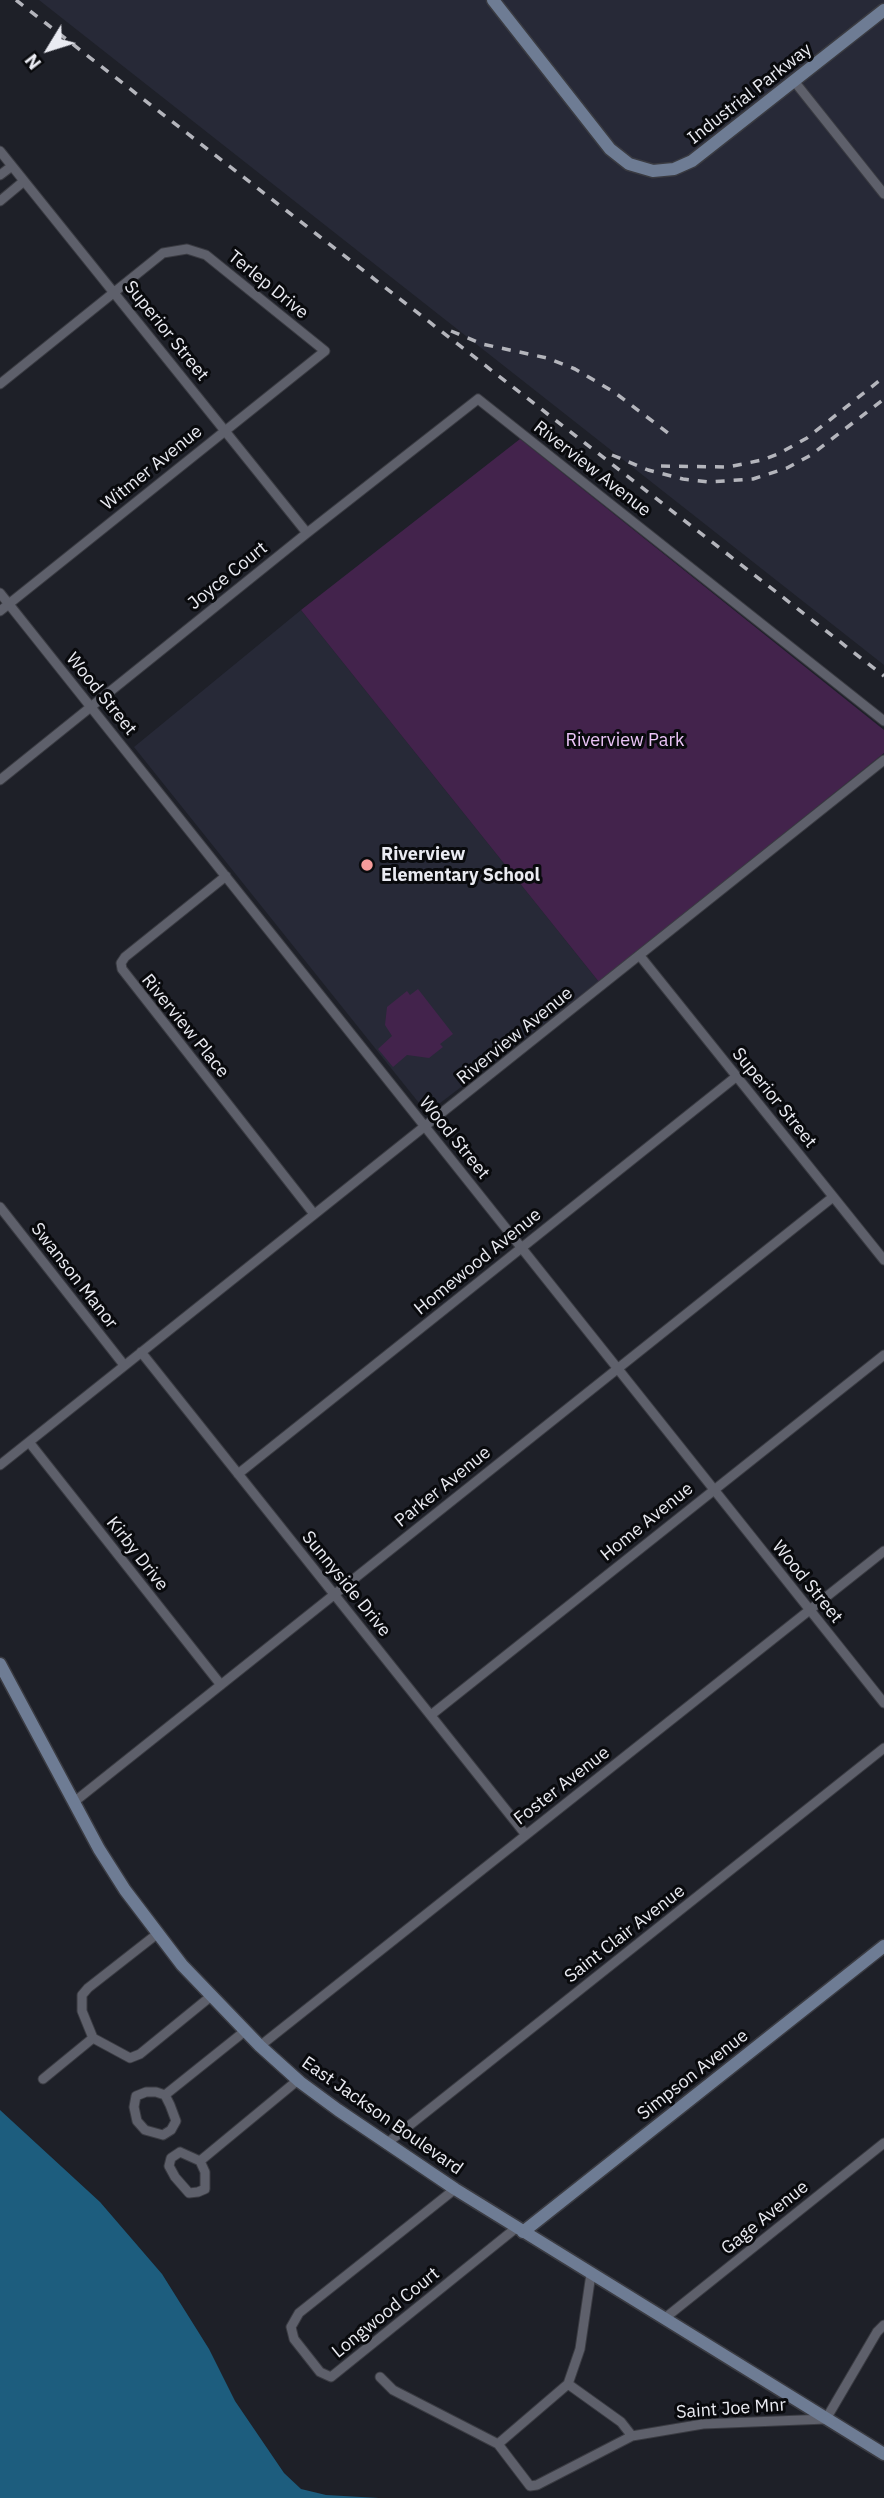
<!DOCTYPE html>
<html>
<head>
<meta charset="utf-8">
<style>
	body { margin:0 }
	#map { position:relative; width:884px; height:2498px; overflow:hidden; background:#1e2028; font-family:"IBM Plex Sans",sans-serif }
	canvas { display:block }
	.north { position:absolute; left:14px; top:14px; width:70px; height:70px; -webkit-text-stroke:5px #090a0d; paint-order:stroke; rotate:232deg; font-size:19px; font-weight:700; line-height:28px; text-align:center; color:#eaebf2 }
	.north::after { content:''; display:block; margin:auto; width:24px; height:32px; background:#eaebf2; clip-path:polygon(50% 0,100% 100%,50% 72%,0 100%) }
</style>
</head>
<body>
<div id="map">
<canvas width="884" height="2498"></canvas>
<div class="north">N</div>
</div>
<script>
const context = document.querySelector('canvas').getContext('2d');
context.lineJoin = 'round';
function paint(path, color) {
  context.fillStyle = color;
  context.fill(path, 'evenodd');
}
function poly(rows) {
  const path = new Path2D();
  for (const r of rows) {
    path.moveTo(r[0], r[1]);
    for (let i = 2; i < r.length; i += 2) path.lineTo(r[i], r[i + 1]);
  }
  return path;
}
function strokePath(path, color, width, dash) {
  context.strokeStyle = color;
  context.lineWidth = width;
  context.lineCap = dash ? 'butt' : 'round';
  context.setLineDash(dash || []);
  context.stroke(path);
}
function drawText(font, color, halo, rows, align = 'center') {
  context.font = font + ' "IBM Plex Sans",sans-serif';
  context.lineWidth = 6;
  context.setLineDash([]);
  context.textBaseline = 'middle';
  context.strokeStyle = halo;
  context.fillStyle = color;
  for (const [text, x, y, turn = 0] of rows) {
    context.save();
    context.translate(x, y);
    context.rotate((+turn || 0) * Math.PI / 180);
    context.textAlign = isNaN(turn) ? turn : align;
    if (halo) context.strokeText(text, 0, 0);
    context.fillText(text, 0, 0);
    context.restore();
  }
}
paint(poly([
	[39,0,884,0,884,665],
	[301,610,599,982,427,1113,134,747]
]), '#272937');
paint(poly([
	[520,439,884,730,884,753,599,982,301,610],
	[418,989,453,1034,440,1044,443,1047,429,1058,407,1055,393,1067,378,1049,392,1036,385,1025,387,1007,407,991,410,995]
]), '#43234c');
paint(poly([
	[0,2110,100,2202,162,2274,209,2349,235,2401,284,2473,301,2489,326,2495,379,2498,0,2498]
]), '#1d5d7e');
const street = poly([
	[794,81,884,194],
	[0,151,307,533],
	[0,175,12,166],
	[0,201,24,181],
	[0,384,163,253,187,249,206,255,325,351,0,611],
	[0,593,884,1703],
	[0,780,307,533,478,399,884,721],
	[226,876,125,957,121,963,122,969,314,1214],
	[640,956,884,1260],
	[0,1207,124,1365],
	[141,1352,526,1835],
	[29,1442,221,1685],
	[0,1465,884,760],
	[238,1474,737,1076],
	[431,1715,884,1355],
	[74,1802,833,1197],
	[157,1934,88,1988,82,1995,82,2011,93,2038,130,2058,140,2054,210,1997],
	[260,2046,884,1551],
	[43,2079,93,2038],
	[146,2092,156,2092,165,2095,170,2105,176,2121,171,2130,163,2135,145,2130,137,2121,134,2107,136,2096,146,2092],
	[165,2095,245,2031],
	[386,2144,884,1748],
	[180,2152,200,2161,205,2172,205,2189,198,2192,189,2193,175,2177,169,2166,171,2158,180,2152],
	[200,2161,298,2080],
	[455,2189,299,2313,291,2327,294,2339,320,2372,331,2377,516,2228],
	[591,2274,580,2349,568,2384,498,2444,530,2486,537,2485,632,2436,703,2424,826,2419,877,2332,884,2325],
	[665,2318,884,2143],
	[380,2377,393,2390,498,2444],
	[568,2384,621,2422,632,2436]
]);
const secondary = poly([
	[493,0,610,149,629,164,653,171,674,169,692,161,884,10],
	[0,1664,99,1849,125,1890,182,1965,260,2046,300,2082,338,2110,455,2189,884,2454],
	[523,2232,884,1946]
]);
strokePath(street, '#3a3b42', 11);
strokePath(secondary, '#3a3b42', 15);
strokePath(street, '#5e606b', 9);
strokePath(secondary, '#6e7c94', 12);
strokePath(poly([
	[16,0,884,676],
	[451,331,482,344,547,358,575,369,614,392,672,436],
	[612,455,648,470,683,479,709,482,753,479,787,468,811,455,884,399],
	[661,466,728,467,762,460,778,454,807,438,884,377]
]), '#b4b5bc', 3.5, [9, 9]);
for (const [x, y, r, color] of [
	[367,865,7,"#f59b9b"]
]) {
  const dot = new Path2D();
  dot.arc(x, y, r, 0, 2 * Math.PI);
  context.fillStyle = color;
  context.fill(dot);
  strokePath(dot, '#090a0d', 2.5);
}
drawText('18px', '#eaebf2', '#090a0d', [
	["Industrial Parkway",750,94,-38],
	["Terlep Drive",268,285,39],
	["Superior Street",166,331,51],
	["Witmer Avenue",152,468,-39],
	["Riverview Avenue",592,469,38],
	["Joyce Court",228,576,-39],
	["Wood Street",101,694,51],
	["Riverview Place",185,1026,51],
	["Riverview Avenue",515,1036,-39],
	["Superior Street",774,1098,51],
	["Wood Street",454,1138,51],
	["Homewood Avenue",478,1262,-39],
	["Swanson Manor",74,1276,52],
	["Parker Avenue",443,1487,-39],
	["Home Avenue",647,1522,-39],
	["Kirby Drive",137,1554,52],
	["Wood Street",807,1582,51],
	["Sunnyside Drive",346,1584,51],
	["Foster Avenue",562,1786,-38],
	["Saint Clair Avenue",625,1934,-38],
	["Simpson Avenue",693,2075,-38],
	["East Jackson Boulevard",382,2116,35],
	["Gage Avenue",765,2218,-39],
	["Longwood Court",386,2313,-39],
	["Saint Joe Mnr",731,2409,-4]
]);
drawText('18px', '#ecc5f8', '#090a0d', [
	["Riverview Park",625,741]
]);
drawText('bold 18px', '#eaebf2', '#090a0d', [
	["Riverview",381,855],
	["Elementary School",381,876]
], 'left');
</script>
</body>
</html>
